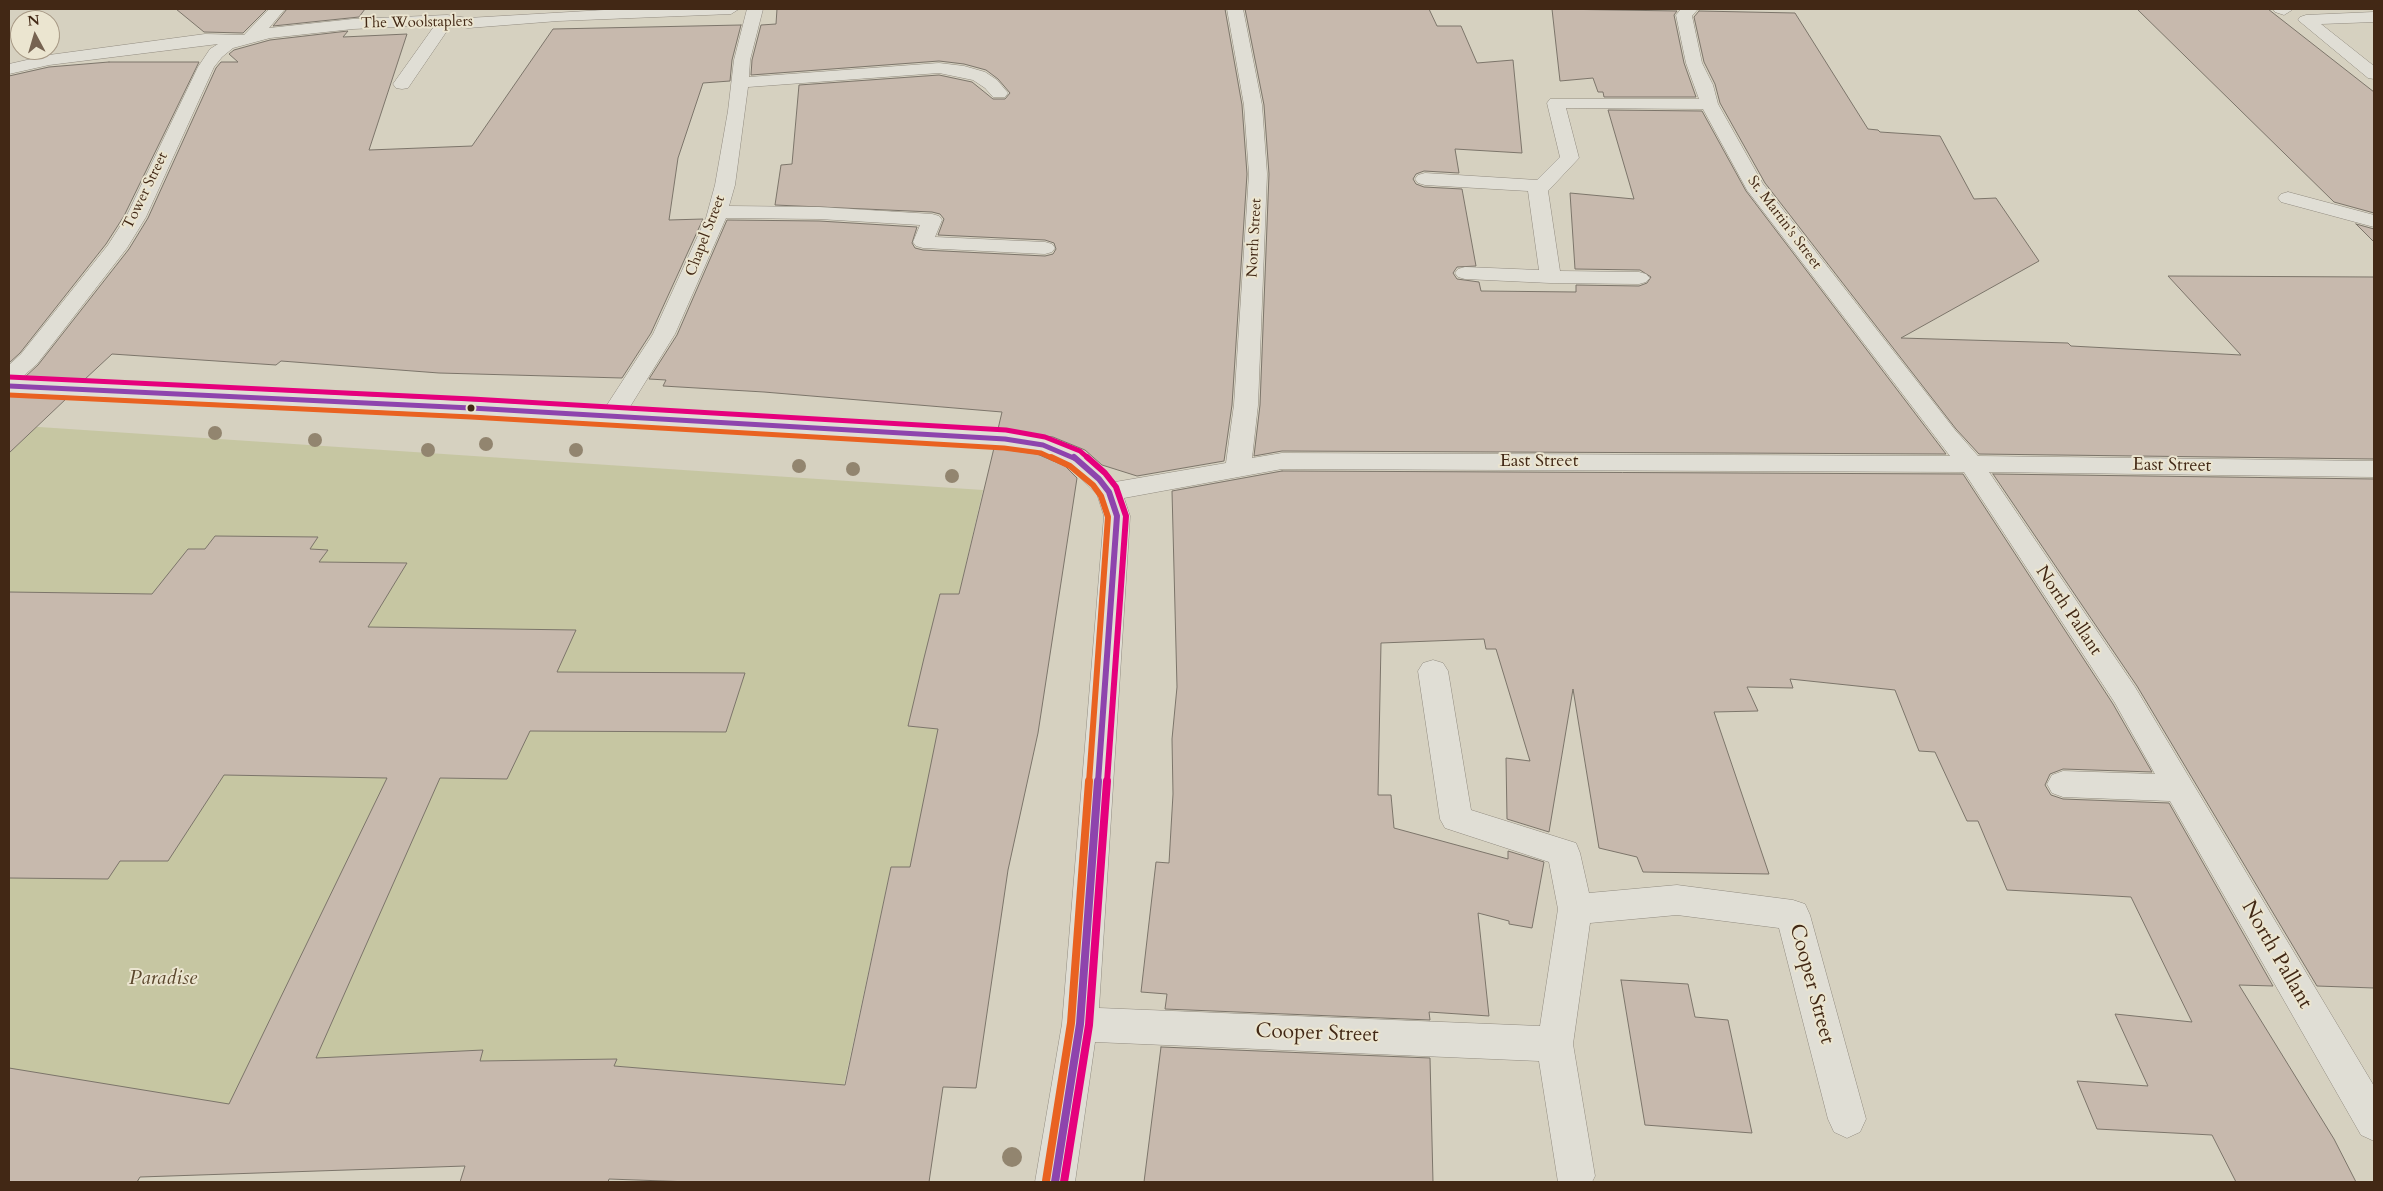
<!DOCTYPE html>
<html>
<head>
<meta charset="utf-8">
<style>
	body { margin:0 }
	#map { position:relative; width:2383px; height:1191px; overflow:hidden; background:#d6d1c0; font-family:Cardo,serif }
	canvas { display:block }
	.frame { position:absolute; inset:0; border:10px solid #422815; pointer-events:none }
	.north { position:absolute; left:10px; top:10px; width:50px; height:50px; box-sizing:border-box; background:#ebe5d0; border:1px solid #a79985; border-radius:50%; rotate:354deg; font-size:14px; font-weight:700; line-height:20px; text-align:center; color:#422815 }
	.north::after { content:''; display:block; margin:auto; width:18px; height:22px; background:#766351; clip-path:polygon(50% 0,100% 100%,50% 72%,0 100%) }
</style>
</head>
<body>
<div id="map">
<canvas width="2383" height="1191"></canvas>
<div class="frame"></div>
<div class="north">N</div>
</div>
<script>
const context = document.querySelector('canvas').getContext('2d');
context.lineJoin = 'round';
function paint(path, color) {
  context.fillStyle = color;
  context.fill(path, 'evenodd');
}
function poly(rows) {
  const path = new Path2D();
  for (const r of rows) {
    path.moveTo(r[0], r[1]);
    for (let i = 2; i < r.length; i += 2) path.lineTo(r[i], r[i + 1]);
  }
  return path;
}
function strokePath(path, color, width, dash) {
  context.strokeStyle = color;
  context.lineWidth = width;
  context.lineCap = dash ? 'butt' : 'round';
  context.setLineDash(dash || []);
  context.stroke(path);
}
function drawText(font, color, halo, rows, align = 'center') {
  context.font = font + ' Cardo,serif';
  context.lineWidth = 4;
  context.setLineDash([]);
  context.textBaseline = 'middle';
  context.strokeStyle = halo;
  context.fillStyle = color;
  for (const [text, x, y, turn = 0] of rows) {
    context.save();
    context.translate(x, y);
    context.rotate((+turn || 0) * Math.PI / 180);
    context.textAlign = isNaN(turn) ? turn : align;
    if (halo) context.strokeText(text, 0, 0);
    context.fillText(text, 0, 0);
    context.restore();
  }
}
paint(poly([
	[9,425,983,490,959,594,940,594,908,726,953,730,911,867,891,867,844,1085,614,1066,389,1168,140,1177,152,1154,9,1127]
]), '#c6c6a2');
const building = poly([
	[176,9,267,9,243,33,204,32,176,9],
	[287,9,365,9,359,17,273,26,287,9],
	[777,9,1225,9,1242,105,1247,174,1232,405,1224,461,1137,476,1102,465,1085,450,1053,437,998,429,1002,412,764,392,663,386,666,380,649,379,677,335,727,220,819,221,917,227,912,243,915,248,923,250,1045,256,1053,254,1056,249,1054,243,1045,240,938,235,944,219,940,214,932,212,775,205,781,165,792,164,799,85,939,75,972,82,993,99,1005,99,1010,93,998,79,986,70,964,64,939,61,751,75,752,60,761,25,776,24,777,9],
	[1245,9,1429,9,1437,26,1461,26,1477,63,1513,60,1522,153,1455,149,1459,173,1424,171,1416,174,1413,179,1416,184,1424,187,1462,189,1476,266,1457,267,1453,273,1457,279,1479,282,1481,291,1576,292,1576,285,1639,286,1647,283,1651,277,1640,270,1575,269,1570,193,1634,199,1608,110,1702,111,1746,191,1946,454,1282,451,1254,456,1260,405,1269,174,1264,105,1245,9],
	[1552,9,1677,11,1674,15,1684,63,1696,97,1604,97,1603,92,1598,92,1593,78,1560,81,1552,9],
	[2137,9,2268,9,2374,92,2374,213,2334,202,2137,9],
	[1699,11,1795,13,1868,129,1878,130,1880,132,1940,136,1974,199,1996,198,2039,261,1901,338,2068,343,2071,346,2241,355,2168,276,2374,277,2374,459,1979,454,1956,429,1765,183,1720,103,1715,84,1704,62,1694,17,1699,11],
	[741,25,732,60,730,81,703,83,678,158,669,220,703,219,651,333,622,378,439,373,281,361,276,365,112,354,84,380,25,377,38,365,129,249,148,218,216,68,221,62,238,62,229,54,234,50,270,40,348,31,343,37,407,34,369,150,472,146,553,29,741,25],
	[109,62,199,62,124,216,106,244,20,353,9,363,9,76,49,67,109,62],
	[2356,224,2374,229,2374,242,2356,224],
	[9,395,67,398,9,453,9,395],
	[994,448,1037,454,1065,466,1077,478,1038,733,1008,870,976,1088,943,1087,929,1182,691,1182,609,1179,608,1182,460,1182,465,1166,140,1177,137,1182,9,1182,9,1068,229,1104,387,778,224,775,168,861,120,861,108,879,9,878,9,592,152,594,188,549,205,549,215,536,318,537,310,549,328,550,319,562,407,563,368,627,576,630,557,672,745,673,726,732,530,731,507,779,440,778,316,1058,483,1050,480,1061,617,1059,614,1066,845,1085,891,867,910,867,938,729,908,726,924,658,940,594,959,594,994,448],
	[1282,471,1963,474,2113,704,2152,772,2063,769,2050,774,2045,785,2051,795,2063,799,2169,803,2273,986,2239,985,2334,1139,2356,1182,2236,1182,2212,1135,2097,1129,2077,1081,2148,1086,2115,1014,2192,1022,2131,897,2007,890,1978,821,1967,821,1935,752,1919,751,1895,690,1790,679,1793,688,1747,687,1758,711,1714,712,1769,874,1643,872,1637,857,1599,848,1573,689,1549,832,1507,819,1506,758,1530,761,1496,649,1486,649,1484,639,1381,643,1378,795,1391,795,1394,828,1508,859,1508,851,1544,862,1532,928,1509,924,1509,921,1478,913,1489,1016,1429,1012,1430,1020,1165,1009,1167,994,1141,992,1156,862,1169,863,1173,794,1172,739,1177,687,1172,491,1282,471],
	[1993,474,2374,479,2374,988,2317,986,2137,686,1993,474],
	[1621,980,1688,984,1695,1017,1728,1020,1752,1133,1645,1125,1621,980],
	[1161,1047,1430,1058,1433,1182,1144,1182,1161,1047]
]);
paint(building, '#c7b9ad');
strokePath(building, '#7c756a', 1);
const minor = poly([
	[269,9,285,9,269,28,353,19,447,15,468,18,621,9,739,9,731,14,558,21,468,28,451,25,408,88,402,89,396,88,393,84,435,25,353,29,270,38,233,48,222,57,214,67,146,217,127,248,37,364,20,379,605,408,653,334,706,218,715,185,728,111,734,60,747,9,763,9,750,60,749,77,939,63,964,66,985,72,997,80,1008,93,1005,97,993,97,985,88,973,80,939,73,748,87,735,185,729,206,819,207,932,214,939,216,942,220,935,237,1045,242,1052,244,1055,248,1052,252,1045,254,923,248,916,246,913,242,920,225,819,219,726,218,675,334,628,410,1005,431,1052,439,1084,452,1108,473,1115,482,1226,463,1234,405,1249,174,1244,105,1227,9,1243,9,1262,105,1267,174,1258,405,1252,458,1282,453,1950,456,1747,190,1703,109,1566,108,1579,158,1548,191,1560,271,1639,272,1646,274,1650,278,1646,282,1639,284,1550,283,1465,279,1458,277,1455,273,1458,269,1465,267,1539,270,1528,191,1425,185,1418,183,1415,179,1418,175,1425,173,1537,180,1560,157,1547,103,1550,99,1699,99,1686,63,1676,15,1681,9,1698,9,1692,16,1702,63,1713,85,1718,104,1763,184,1955,430,1978,456,2374,461,2374,477,1989,472,2135,687,2374,1086,2374,1141,2361,1135,2170,801,2063,797,2052,793,2047,784,2052,775,2063,771,2155,774,2115,703,1964,472,1282,469,1124,498,1130,516,1099,1008,1540,1026,1558,909,1549,862,1445,828,1440,819,1418,671,1423,663,1433,660,1443,663,1448,671,1471,810,1576,843,1580,853,1589,893,1677,885,1793,900,1805,904,1810,915,1866,1119,1860,1132,1847,1138,1834,1132,1828,1119,1779,928,1677,915,1590,923,1573,1044,1595,1176,1592,1182,1558,1182,1539,1061,1095,1042,1075,1182,1035,1182,1062,1024,1104,516,1097,494,1066,464,1038,452,1005,447,471,415,9,393,9,365,21,354,108,245,126,217,198,67,210,49,218,44,49,65,9,74,9,64,49,55,205,34,244,35,269,9],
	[2273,9,2291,9,2292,10,2284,15,2275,12,2273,9],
	[2374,12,2374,22,2321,24,2374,66,2374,79,2368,78,2298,20,2300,17,2306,15,2374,12],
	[2288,192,2374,215,2374,227,2281,202,2278,198,2281,194,2288,192]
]);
strokePath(minor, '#928c80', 1);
paint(minor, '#e0ded5');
strokePath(poly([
	[9,386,471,408,1005,439,1043,445,1076,459]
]), '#8e44ad', 5);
strokePath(poly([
	[1074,457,1099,479,1109,492,1117,516,1098,782]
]), '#8e44ad', 6);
strokePath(poly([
	[1055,1182,1080,1024,1098,781]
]), '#8e44ad', 8);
strokePath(poly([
	[9,395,471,417,1004,448,1041,453,1054,459]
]), '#e96221', 5);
strokePath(poly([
	[1051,457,1070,466,1093,485,1101,496,1108,517,1089,782]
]), '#e96221', 6);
strokePath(poly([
	[1046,1181,1071,1023,1089,781]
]), '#e96221', 8);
strokePath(poly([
	[9,377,472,399,1006,430,1045,437,1080,451,1089,459]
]), '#e5007d', 5);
strokePath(poly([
	[1087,457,1105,473,1116,487,1126,516,1107,782]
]), '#e5007d', 6);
strokePath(poly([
	[1064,1182,1089,1025,1107,781]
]), '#e5007d', 8);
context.fillStyle = '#92856f';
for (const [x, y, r] of [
	[215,433,7],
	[315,440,7],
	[486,444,7],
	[428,450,7],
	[576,450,7],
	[799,466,7],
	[853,469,7],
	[952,476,7],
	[1012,1157,10]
]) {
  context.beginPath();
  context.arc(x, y, r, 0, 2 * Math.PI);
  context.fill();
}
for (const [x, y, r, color] of [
	[471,408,4.5,"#422815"]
]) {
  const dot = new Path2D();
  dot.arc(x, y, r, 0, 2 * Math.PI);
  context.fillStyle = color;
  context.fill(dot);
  strokePath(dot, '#ebe5d0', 2);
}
drawText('15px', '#422815', '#ebe5d0', [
	["The Woolstaplers",417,23,-1],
	["Tower Street",146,191,-64],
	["St. Martin's Street",1784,223,53],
	["Chapel Street",706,236,-69],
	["North Street",1255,238,-87]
]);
drawText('18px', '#422815', '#ebe5d0', [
	["East Street",1539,462],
	["East Street",2172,466,1],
	["North Pallant",2068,611,56]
]);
drawText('21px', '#422815', '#ebe5d0', [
	["North Pallant",2276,955,60],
	["Cooper Street",1811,984,75],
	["Cooper Street",1317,1034,2]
]);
drawText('italic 21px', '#5a462c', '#ebe5d0', [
	["Paradise",163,979]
]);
</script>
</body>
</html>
